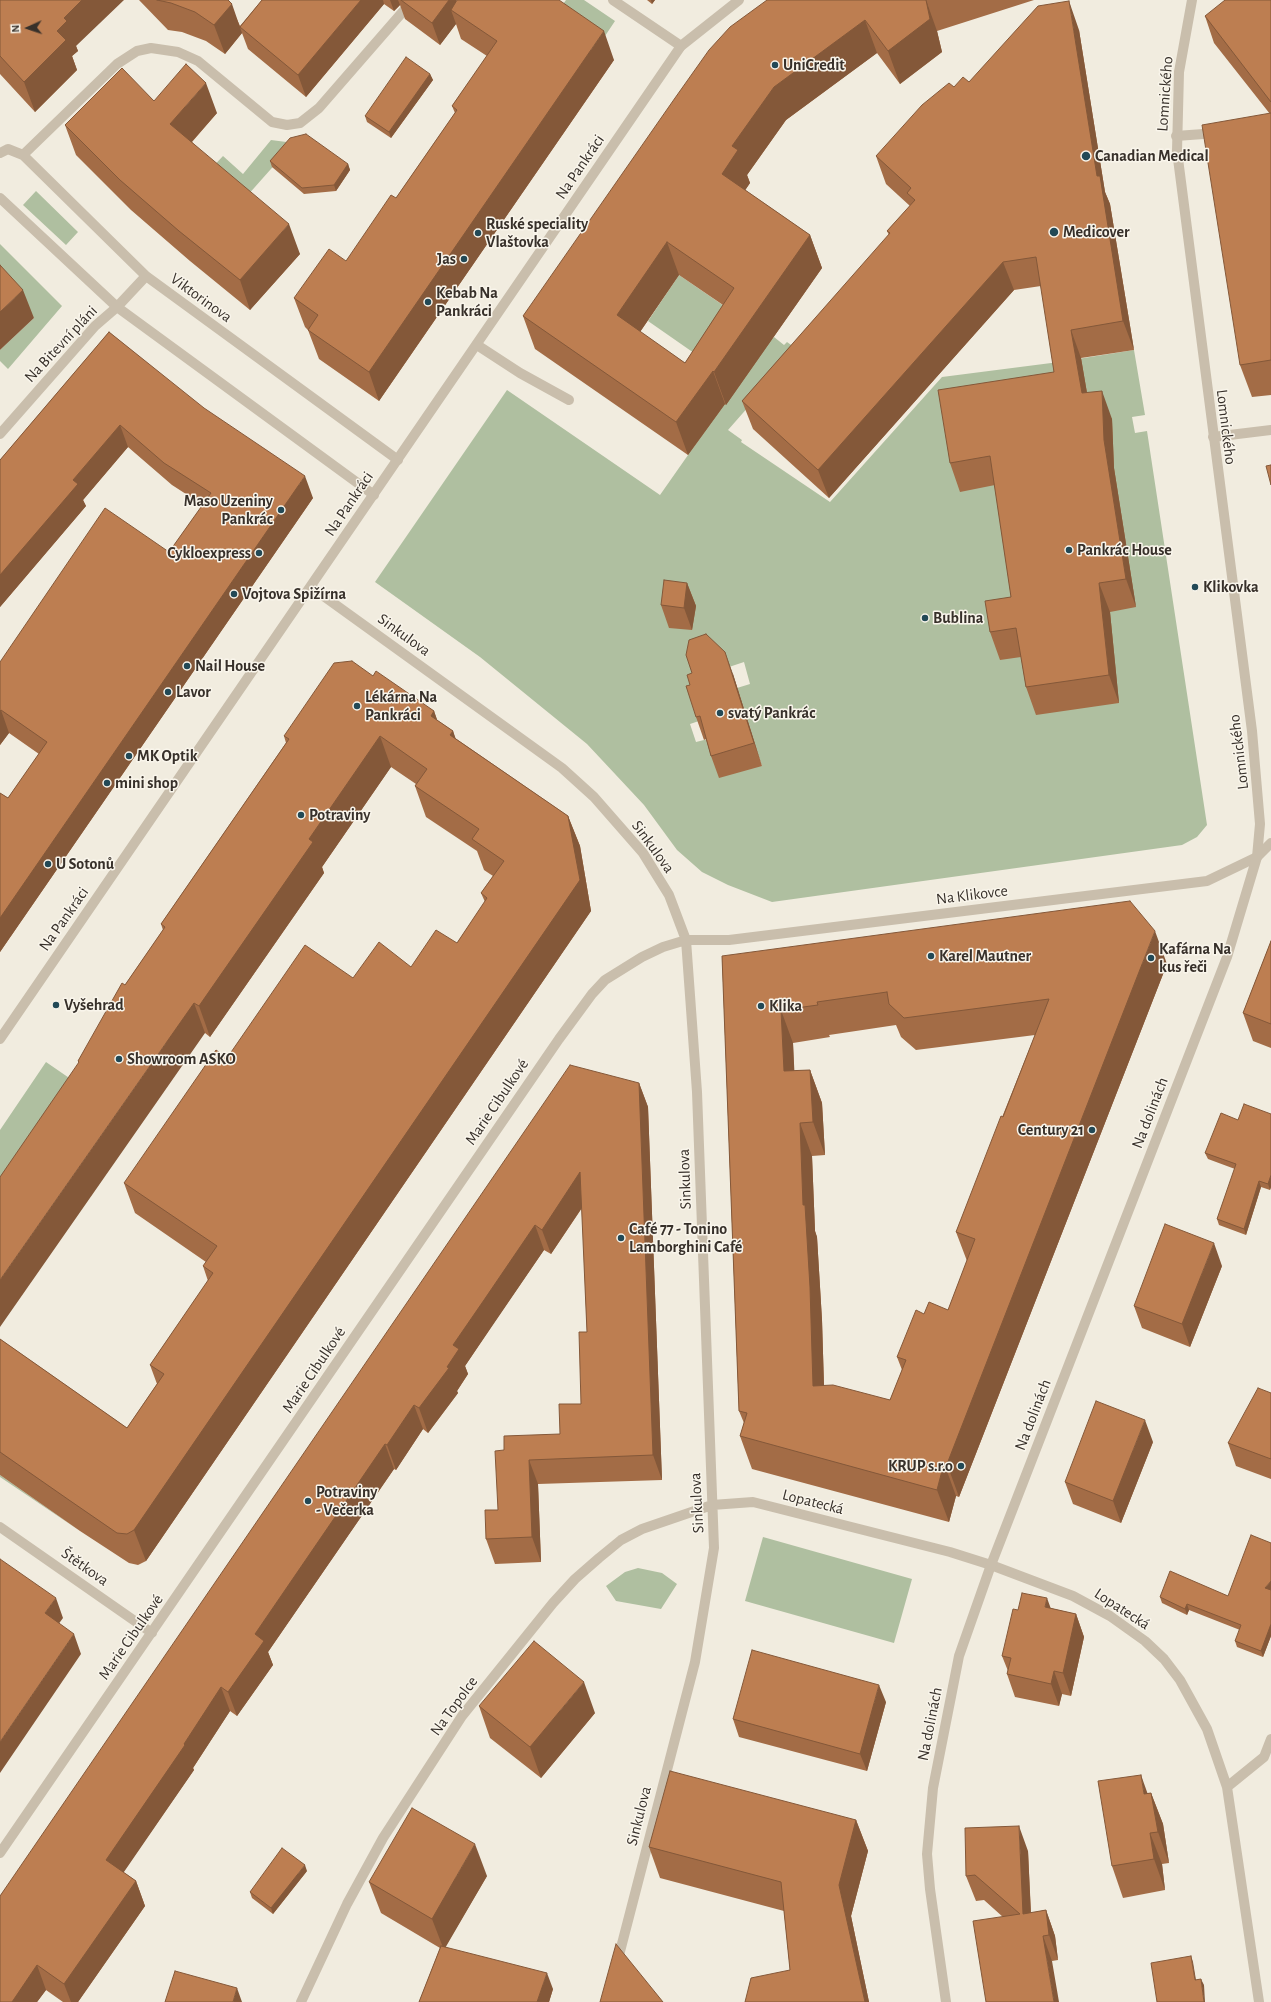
<!DOCTYPE html>
<html>
<head>
<meta charset="utf-8">
<style>
	body { margin:0 }
	#map { position:relative; width:1271px; height:2002px; overflow:hidden; background:#f1ecdf; font-family:"Alegreya Sans",sans-serif }
	canvas { display:block }
	.north { position:absolute; left:8px; top:8px; width:40px; height:40px; -webkit-text-stroke:3px #f9f5eb; paint-order:stroke; rotate:267deg; font-size:11px; font-weight:700; line-height:16px; text-align:center; color:#37302a }
	.north::after { content:''; display:block; margin:auto; width:14px; height:18px; background:#37302a; clip-path:polygon(50% 0,100% 100%,50% 72%,0 100%) }
</style>
</head>
<body>
<div id="map">
<canvas width="1271" height="2002"></canvas>
<div class="north">N</div>
</div>
<script>
const context = document.querySelector('canvas').getContext('2d');
context.lineJoin = 'round';
function paint(path, color) {
  context.fillStyle = color;
  context.fill(path, 'evenodd');
}
function poly(rows) {
  const path = new Path2D();
  for (const r of rows) {
    path.moveTo(r[0], r[1]);
    for (let i = 2; i < r.length; i += 2) path.lineTo(r[i], r[i + 1]);
  }
  return path;
}
function strokePath(path, color, width, dash) {
  context.strokeStyle = color;
  context.lineWidth = width;
  context.lineCap = dash ? 'butt' : 'round';
  context.setLineDash(dash || []);
  context.stroke(path);
}
function drawText(font, color, halo, rows, align = 'center') {
  context.font = font + ' "Alegreya Sans",sans-serif';
  context.lineWidth = 3;
  context.setLineDash([]);
  context.textBaseline = 'middle';
  context.strokeStyle = halo;
  context.fillStyle = color;
  for (const [text, x, y, turn = 0] of rows) {
    context.save();
    context.translate(x, y);
    context.rotate((+turn || 0) * Math.PI / 180);
    context.textAlign = isNaN(turn) ? turn : align;
    if (halo) context.strokeText(text, 0, 0);
    context.fillText(text, 0, 0);
    context.restore();
  }
}
paint(poly([
	[566,0,584,0,615,21,597,48,558,11],
	[271,140,294,143,239,205,205,175,223,156,243,174],
	[36,191,78,232,66,245,23,205],
	[0,244,62,306,8,369,0,361,0,350,34,318,0,282],
	[679,275,746,321,704,360,648,321],
	[774,337,784,345,787,342,812,360,757,397,728,430,742,440,741,442,830,502,942,377,1059,362,1134,350,1145,415,1132,417,1135,433,1147,431,1207,825,1197,837,1182,845,772,902,728,885,702,872,677,850,644,805,587,744,480,657,375,582,507,390,660,495,770,338,772,339],
	[744,662,750,684,737,688,762,766,708,739,696,742,690,724,702,720,726,668],
	[46,1062,91,1093,0,1224,0,1130],
	[0,1475,80,1531,0,1477],
	[763,1537,912,1579,894,1643,745,1601],
	[638,1568,662,1573,677,1584,661,1609,616,1601,606,1586,625,1572]
]), '#afbfa0');
strokePath(poly([
	[1176,136,1217,133],
	[477,345,520,373,569,400]
]), '#c9beac', 10);
strokePath(poly([
	[613,0,681,46],
	[0,153,8,149,23,155,146,276,398,460],
	[23,155,117,64,137,51,151,48,178,52,198,61,272,122,287,125,300,123,319,108,413,0],
	[0,198,117,307,374,495],
	[0,434,95,326,117,307,146,276],
	[1213,437,1271,430],
	[311,587,562,768,594,797,643,853,669,895,686,940,697,1092,714,1548,695,1662,617,1963],
	[0,1527,152,1633],
	[1227,1787,1264,1757,1271,1739],
	[0,1853,559,1039,592,994,605,980,642,957,663,947,686,940,729,940,1207,881,1257,857,1271,843],
	[301,2002,347,1904,383,1838,462,1716,553,1603,575,1579,599,1558,621,1540,642,1529,712,1505,753,1502,950,1552,991,1565,1073,1596,1110,1616,1145,1641,1164,1659,1180,1680,1207,1729,1227,1787,1259,2002]
]), '#c9beac', 10);
strokePath(poly([
	[0,1039,681,46,739,0],
	[946,2002,930,1889,927,1854,933,1788,959,1656,991,1565,1227,957,1257,857,1260,824,1252,731,1177,151,1179,72,1192,0]
]), '#c9beac', 10);
paint(poly([
	[0,0,76,46,78,51,72,56,77,70,35,112,0,74],
	[139,0,228,0,240,26,262,0,456,0,456,1,614,60,379,401,319,359,308,330,305,327,294,298,346,261,396,198,455,113,452,106,487,56,461,39,456,24,440,45,405,19,400,5,394,11,384,4,306,97,248,49,242,33,225,54,206,41,182,32,168,30],
	[647,0,655,0,652,4],
	[767,0,1034,0,937,31,942,52,900,84,877,53,786,120,747,175,750,183,745,190,810,235,822,268,726,405,725,404,688,455,535,349,523,316],
	[679,275,723,305,685,363,640,332],
	[1271,0,1271,395,1252,397,1240,365,1270,114,1214,43,1205,16],
	[1079,30,1105,192,1110,204,1134,350,1081,358,1087,393,1112,419,1114,468,1136,607,1110,612,1119,703,1036,715,1026,687,1021,657,1000,660,990,632,1011,597,995,485,960,492,950,463,1054,372,1041,286,1014,290,829,498,753,429,742,401,889,235,887,231,910,206,886,184,876,156,954,87,969,82],
	[430,74,433,80,391,138,367,122,365,116],
	[154,101,217,113,192,142,300,254,250,310,190,261,131,210,76,155,65,125],
	[270,161,348,164,350,170,336,191,304,194,272,167],
	[109,332,313,498,0,952,0,793,8,798,39,754,9,733,0,745,0,662,169,552,203,505,172,485,128,447,83,500,86,506,0,607,0,460],
	[687,583,696,606,692,630,669,628,661,605],
	[733,674,762,766,719,778,711,756,706,739,704,740,696,717],
	[373,676,434,711,437,720,453,731,455,738,568,816,580,846,591,911,146,1561,138,1565,129,1563,80,1531,0,1475,0,1339,127,1428,157,1384,150,1365,208,1281,203,1266,206,1262,135,1213,124,1183,227,1058,353,978,411,967,457,943,485,902,481,893,493,876,484,870,477,851,426,817,415,786,416,784,391,767,322,867,324,873,210,1037,205,1033,79,1064,78,1061,125,985,163,930,161,924,286,743,284,736],
	[1271,941,1271,1048,1253,1041,1243,1013],
	[722,956,1167,964,959,1497,956,1496,949,1522,752,1469,740,1436,744,1423,739,1411],
	[896,1025,901,1037,916,1050,1035,1035,956,1232,967,1261,948,1310,924,1314,897,1357,902,1370,890,1400,824,1386,822,1320,817,1237,815,1231,812,1156,825,1155,822,1103,810,1070,794,1071,793,1043,830,1037,829,1035],
	[639,1083,648,1107,662,1480,538,1484,541,1562,495,1564,486,1539,498,1510,504,1450,560,1434,581,1404,587,1332,582,1208,551,1254,544,1250,493,1324,465,1366,468,1374,457,1391,458,1393,428,1433,423,1429,396,1470,394,1469,268,1652,273,1665,237,1716,230,1711,193,1768,194,1770,123,1872,136,1881,145,1906,78,2002,63,2002,46,1990,37,2002,0,2002,0,1896],
	[1271,1114,1271,1187,1270,1190,1261,1187,1246,1235,1219,1225,1217,1219,1235,1169,1208,1159,1205,1153,1238,1120],
	[1222,1266,1190,1347,1142,1328,1134,1306],
	[1271,1393,1271,1479,1236,1466,1228,1443],
	[1153,1442,1121,1523,1073,1504,1065,1482],
	[1270,1590,1271,1590,1271,1636,1263,1657,1237,1647,1235,1641,1240,1630,1189,1610,1187,1615,1162,1603,1160,1597,1228,1596],
	[1050,1608,1076,1614,1084,1637,1071,1696,1062,1694,1059,1706,1015,1697,1007,1674,1008,1671,1002,1656,1018,1610],
	[886,1702,867,1771,739,1737,733,1719],
	[479,1706,595,1713,541,1778,490,1738],
	[1148,1793,1151,1793,1163,1824,1169,1863,1162,1864,1165,1890,1123,1898,1112,1866],
	[856,1820,868,1851,851,1916,869,2002,745,2002,790,1970,784,1911,660,1878,649,1847],
	[1028,1851,1031,1913,1046,1910,1055,1936,1058,1960,1052,1961,984,1900,976,1901,966,1876],
	[307,1871,273,1914,252,1898,250,1892],
	[487,1876,445,1947,553,1989,549,2002,419,2002,440,1948,381,1913,369,1882]
]), '#a36c46');
paint(poly([
	[82,0,124,0,76,46,78,51,72,56,77,70,35,112,24,82,57,31,64,18],
	[361,0,383,0,384,4,306,97,298,75],
	[390,0,398,0,400,5,394,11],
	[449,0,456,0,462,16,451,10,456,24,440,45,432,23],
	[651,0,655,0,652,4],
	[926,0,937,31,942,52,900,84,888,51],
	[1069,1,1079,30,1105,192,1110,204,1134,350,1123,321,1097,176],
	[232,4,242,33,225,54,214,25],
	[865,20,877,53,786,120,747,175,750,183,734,207,722,174,732,146,774,87],
	[604,31,614,60,379,401,369,372],
	[430,74,433,80,391,138,389,132],
	[206,83,217,113,181,154,170,124],
	[348,164,350,170,336,191,334,185],
	[289,224,300,254,250,310,240,280],
	[810,235,822,268,726,405,714,372],
	[667,242,679,275,629,348,617,315],
	[1003,262,1014,290,829,498,818,470],
	[23,290,34,318,0,350,0,312],
	[1071,330,1081,358,1092,422,1082,393],
	[713,371,725,404,688,455,676,422],
	[1102,391,1112,419,1114,468,1136,607,1126,579,1104,440],
	[120,425,128,447,83,500,86,506,0,607,0,575,73,480],
	[305,476,313,498,0,952,0,918],
	[687,583,696,606,692,630,684,608],
	[1099,583,1110,612,1119,703,1109,675],
	[725,652,733,674,762,766,754,743],
	[1,710,9,733,0,745,0,711],
	[434,711,445,742,431,716],
	[453,731,464,762,450,735],
	[380,736,391,767,322,867,324,873,210,1037,199,1006,309,839],
	[568,816,580,846,591,911,146,1561,134,1530],
	[1155,931,1167,964,959,1497,947,1464],
	[194,1003,205,1033,0,1327,0,1280],
	[781,1010,793,1043,796,1104,784,1071],
	[810,1070,822,1103,825,1155,813,1122],
	[639,1083,648,1107,662,1480,653,1455],
	[800,1123,812,1156,815,1231,817,1237,822,1320,825,1419,813,1386,803,1205],
	[580,1172,589,1197,551,1254,542,1230],
	[1271,1175,1271,1187,1270,1190,1268,1184],
	[1259,1181,1261,1187,1246,1235,1244,1229],
	[535,1225,544,1250,465,1366,468,1374,457,1391,458,1393,428,1433,419,1408,447,1367,453,1345],
	[1214,1243,1222,1266,1190,1347,1182,1324],
	[414,1405,423,1429,396,1470,387,1445],
	[1145,1420,1153,1442,1121,1523,1113,1501],
	[385,1444,394,1469,268,1652,273,1665,237,1716,228,1692,255,1634],
	[529,1460,538,1484,541,1562,532,1537],
	[944,1463,956,1496,949,1522,937,1490],
	[1271,1581,1271,1590,1267,1594,1265,1588],
	[56,1598,63,1618,52,1633,45,1613],
	[1047,1598,1055,1620,1045,1607],
	[1187,1604,1189,1610,1187,1615,1185,1609],
	[1076,1614,1084,1637,1071,1696,1063,1673],
	[1271,1624,1271,1636,1263,1657,1261,1651],
	[74,1634,81,1654,0,1773,0,1742],
	[1054,1671,1062,1694,1059,1706,1051,1684],
	[584,1682,595,1713,541,1778,530,1747],
	[879,1685,886,1702,867,1771,860,1754],
	[221,1687,230,1711,193,1768,194,1770,115,1885,106,1860,184,1744],
	[1141,1775,1152,1806,1144,1794],
	[1151,1793,1163,1824,1169,1863,1158,1832],
	[856,1820,868,1851,851,1916,869,2002,865,2002,839,1885],
	[1019,1826,1028,1851,1032,1939,1023,1914],
	[1150,1833,1162,1864,1165,1890,1154,1859],
	[475,1844,487,1876,444,1950,432,1919],
	[305,1865,307,1871,273,1914,271,1908],
	[136,1881,145,1906,78,2002,71,2002,64,1984],
	[1046,1910,1055,1936,1058,1960,1049,1935],
	[1043,1936,1052,1961,1059,2002,1054,2002],
	[1191,1956,1193,1962,1197,1986,1195,1980],
	[37,1965,46,1990,37,2002,12,2002],
	[547,1973,553,1989,549,2002,537,2002],
	[1201,1979,1204,1985,1205,2002,1204,2002],
	[237,1988,242,2002,233,2002]
]), '#845839');
const building = poly([
	[0,0,82,0,64,18,67,21,57,31,66,40,24,82,0,56,0,0],
	[157,0,228,0,232,4,214,25,195,12,171,3,157,0],
	[262,0,361,0,298,75,240,27,262,0],
	[401,0,449,0,432,23,401,0],
	[457,0,559,0,604,31,369,372,308,330,318,315,294,298,329,249,346,261,391,195,396,198,457,110,452,106,497,41,451,10,457,0],
	[767,0,926,0,930,19,888,51,865,20,774,87,732,146,738,150,722,174,810,235,714,372,713,371,676,422,523,316,675,98,709,50,730,27,767,0],
	[667,242,734,288,685,363,617,315,667,242],
	[1225,0,1271,0,1271,102,1205,16,1225,0],
	[1069,1,1097,176,1100,176,1123,321,1071,330,1082,393,1102,391,1104,440,1126,579,1099,583,1109,675,1026,687,1016,628,990,632,985,601,1011,597,990,456,950,463,938,390,1054,372,1036,257,1003,262,818,470,742,401,890,233,887,231,915,200,907,193,911,188,876,156,922,105,949,83,954,87,963,77,969,82,1038,6,1069,1],
	[406,57,430,74,389,132,365,116,406,57],
	[186,64,206,83,170,124,289,224,240,280,179,231,120,180,65,125,122,68,154,101,186,64],
	[1271,113,1271,360,1240,365,1202,125,1271,113],
	[306,134,348,164,334,185,302,188,270,161,290,138,306,134],
	[0,265,23,290,0,312,0,265],
	[109,332,204,408,305,476,0,918,0,793,8,798,47,742,1,710,0,711,0,662,105,508,169,552,211,493,164,463,120,425,73,480,78,484,0,575,0,460,109,332],
	[1271,465,1271,485,1266,466,1271,465],
	[664,580,687,583,684,608,661,605,664,580],
	[706,634,725,652,754,743,711,756,700,716,696,717,686,686,690,685,687,675,692,673,686,655,689,640,706,634],
	[352,661,373,676,376,671,434,711,431,716,453,731,450,735,568,816,580,880,134,1530,127,1534,117,1533,69,1500,0,1452,0,1339,127,1428,164,1374,150,1365,213,1273,203,1266,217,1246,124,1183,216,1050,227,1058,305,945,353,978,379,942,411,967,436,930,457,943,487,898,481,893,504,861,472,839,479,829,415,786,427,769,380,736,309,839,313,842,199,1006,194,1003,0,1280,0,1177,79,1062,78,1061,122,983,125,985,165,927,161,924,289,739,284,736,334,663,352,661],
	[1130,901,1155,931,947,1464,944,1463,937,1490,740,1436,747,1413,739,1411,722,956,1130,901],
	[887,992,889,1004,904,1018,1049,999,1003,1117,1001,1116,956,1232,975,1239,948,1310,929,1302,924,1314,916,1310,897,1357,906,1360,890,1400,833,1385,813,1386,810,1287,805,1205,803,1205,800,1123,813,1122,810,1070,784,1071,781,1010,818,1005,817,1002,887,992],
	[1271,941,1271,1024,1243,1013,1271,941],
	[570,1065,639,1083,653,1455,529,1460,532,1537,486,1539,485,1510,498,1510,495,1451,504,1450,504,1436,560,1434,559,1404,581,1404,579,1332,587,1332,580,1172,542,1230,535,1225,484,1300,453,1345,459,1349,447,1367,449,1368,419,1408,414,1405,387,1445,385,1444,255,1634,264,1641,228,1692,221,1687,184,1744,185,1745,106,1860,136,1881,64,1984,37,1965,12,2002,0,2002,0,1896,570,1065],
	[1244,1104,1271,1114,1271,1175,1268,1184,1259,1181,1244,1229,1217,1219,1236,1164,1205,1153,1221,1113,1238,1120,1244,1104],
	[1165,1224,1214,1243,1182,1324,1134,1306,1165,1224],
	[1258,1388,1271,1393,1271,1459,1228,1443,1258,1388],
	[1096,1401,1145,1420,1113,1501,1065,1482,1096,1401],
	[1251,1535,1271,1543,1271,1581,1265,1588,1271,1590,1271,1624,1261,1651,1235,1641,1241,1625,1187,1604,1185,1609,1160,1597,1170,1571,1228,1596,1251,1535],
	[0,1559,56,1598,45,1613,74,1634,0,1742,0,1559],
	[1022,1593,1047,1598,1045,1607,1076,1614,1063,1673,1054,1671,1051,1684,1007,1674,1011,1658,1002,1656,1013,1609,1018,1610,1022,1593],
	[534,1641,584,1682,530,1747,479,1706,534,1641],
	[752,1650,879,1685,860,1754,733,1719,752,1650],
	[670,1771,856,1820,839,1885,865,2002,745,2002,751,1978,790,1970,781,1882,649,1847,670,1771],
	[1141,1775,1144,1794,1151,1793,1158,1832,1150,1833,1154,1859,1112,1866,1098,1781,1141,1775],
	[412,1808,475,1844,432,1919,369,1882,412,1808],
	[1019,1826,1023,1914,1046,1910,1049,1935,1043,1936,1054,2002,986,2002,973,1921,1020,1914,975,1875,966,1876,965,1828,1019,1826],
	[282,1848,305,1865,271,1908,250,1892,282,1848],
	[616,1944,663,2002,600,2002,616,1944],
	[441,1946,547,1973,537,2002,419,2002,441,1946],
	[1191,1956,1195,1980,1201,1979,1204,2002,1157,2002,1151,1963,1191,1956],
	[175,1971,237,1988,233,2002,165,2002,175,1971]
]);
paint(building, '#bd7e51');
strokePath(building, '#845839', 1);
for (const [x, y, r, color] of [
	[775,65,4,"#224956"],
	[1086,156,5,"#224956"],
	[1054,232,5,"#224956"],
	[478,233,4,"#224956"],
	[464,259,4,"#224956"],
	[428,302,4,"#224956"],
	[281,510,4,"#224956"],
	[1069,550,4,"#224956"],
	[259,553,4,"#224956"],
	[1195,587,4,"#224956"],
	[234,594,4,"#224956"],
	[925,618,4,"#224956"],
	[187,666,4,"#224956"],
	[168,692,4,"#224956"],
	[357,706,4,"#224956"],
	[720,713,4,"#224956"],
	[129,756,4,"#224956"],
	[107,783,4,"#224956"],
	[301,815,4,"#224956"],
	[48,864,4,"#224956"],
	[931,956,4,"#224956"],
	[1151,958,4,"#224956"],
	[56,1005,4,"#224956"],
	[761,1006,4,"#224956"],
	[119,1059,4,"#224956"],
	[1092,1130,4,"#224956"],
	[621,1238,4,"#224956"],
	[961,1466,4,"#224956"],
	[308,1501,4,"#224956"]
]) {
  const dot = new Path2D();
  dot.arc(x, y, r, 0, 2 * Math.PI);
  context.fillStyle = color;
  context.fill(dot);
  strokePath(dot, '#f9f5eb', 1.5);
}
drawText('bold 16px', '#37302a', '#f9f5eb', [
	["UniCredit",783,65],
	["Canadian Medical",1095,156],
	["Ruské speciality",486,224],
	["Vlaštovka",486,242],
	["Medicover",1063,232],
	["Jas",456,259,"right"],
	["Kebab Na",436,293],
	["Pankráci",436,311],
	["Maso Uzeniny",273,501,"right"],
	["Pankrác",273,519,"right"],
	["Pankrác House",1077,550],
	["Cykloexpress",251,553,"right"],
	["Klikovka",1203,587],
	["Vojtova Spižírna",242,594],
	["Bublina",933,618],
	["Nail House",195,666],
	["Lavor",176,692],
	["Lékárna Na",365,697],
	["Pankráci",365,715],
	["svatý Pankrác",728,713],
	["MK Optik",137,756],
	["mini shop",115,783],
	["Potraviny",309,815],
	["U Sotonů",56,864],
	["Kafárna Na",1159,949],
	["kus řeči",1159,967],
	["Karel Mautner",939,956],
	["Vyšehrad",64,1005],
	["Klika",769,1006],
	["Showroom ASKO",127,1059],
	["Century 21",1084,1130,"right"],
	["Café 77 - Tonino",629,1229],
	["Lamborghini Café",629,1247],
	["KRUP s.r.o",953,1466,"right"],
	["Potraviny",316,1492],
	["- Večerka",316,1510]
], 'left');
drawText('16px', '#37302a', '#f9f5eb', [
	["Lomnického",1165,94,-86],
	["Na Pankráci",580,167,-56],
	["Viktorinova",201,298,36],
	["Na Bitevní pláni",61,344,-47],
	["Lomnického",1226,427,83],
	["Na Pankráci",349,504,-56],
	["Sinkulova",404,635,36],
	["Lomnického",1239,752,-97],
	["Sinkulova",653,847,54],
	["Na Klikovce",972,895,-7],
	["Na Pankráci",64,919,-55],
	["Marie Cibulkové",497,1102,-56],
	["Na dolinách",1150,1113,-69],
	["Sinkulova",685,1179,-92],
	["Marie Cibulkové",314,1370,-56],
	["Na dolinách",1033,1415,-69],
	["Lopatecká",813,1502,14],
	["Sinkulova",697,1503,-93],
	["Štětkova",85,1567,35],
	["Lopatecká",1122,1609,33],
	["Marie Cibulkové",131,1637,-55],
	["Na Topolce",454,1706,-54],
	["Na dolinách",930,1724,-79],
	["Sinkulova",639,1816,-76]
]);
</script>
</body>
</html>
